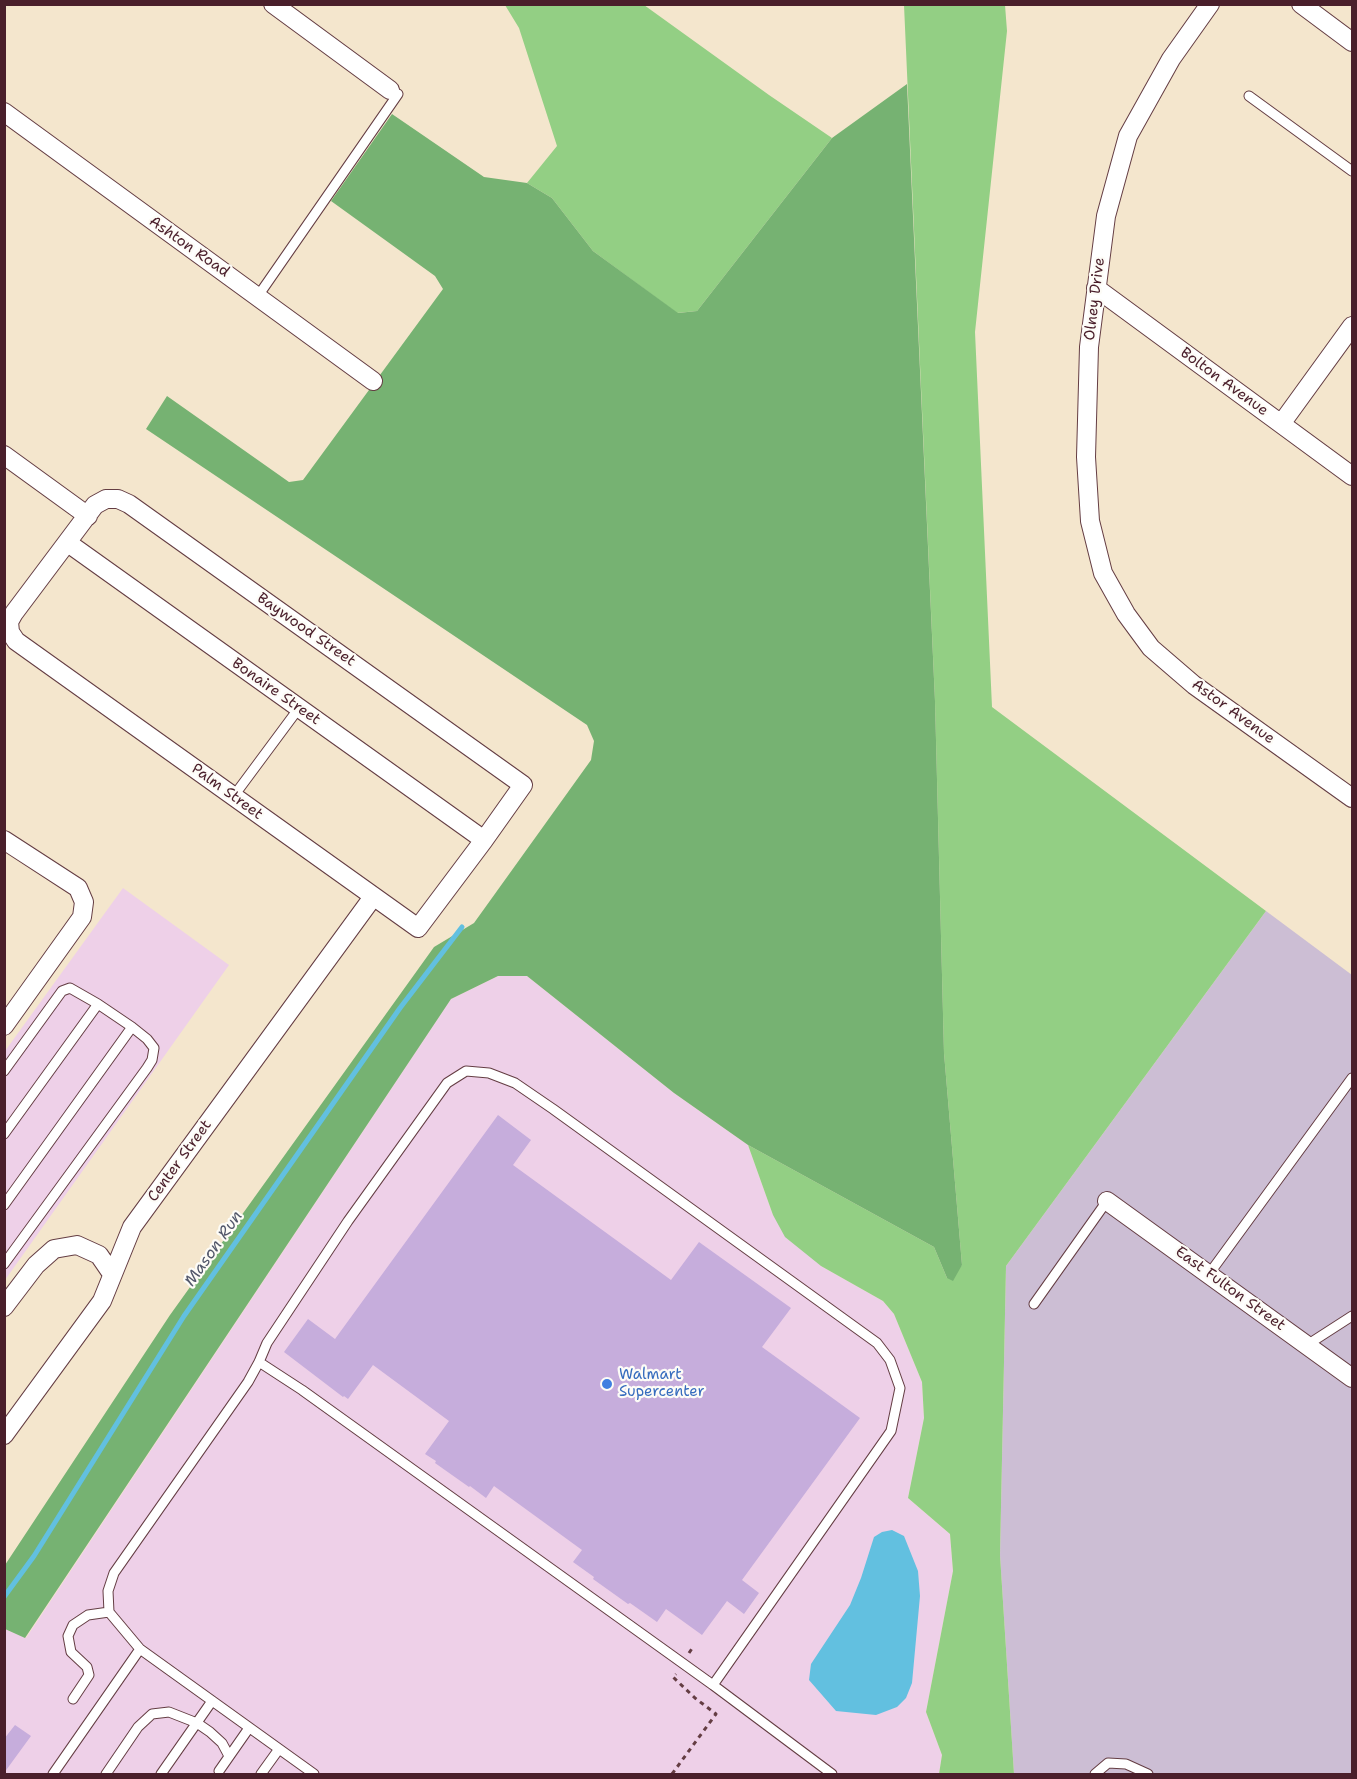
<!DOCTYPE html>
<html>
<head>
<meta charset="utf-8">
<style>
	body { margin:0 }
	#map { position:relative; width:1357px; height:1779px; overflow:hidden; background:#f4e6cd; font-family:"Shantell Sans",sans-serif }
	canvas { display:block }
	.frame { position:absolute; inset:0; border:6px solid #4a1f2b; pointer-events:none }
</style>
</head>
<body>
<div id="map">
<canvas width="1357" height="1779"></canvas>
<div class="frame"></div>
</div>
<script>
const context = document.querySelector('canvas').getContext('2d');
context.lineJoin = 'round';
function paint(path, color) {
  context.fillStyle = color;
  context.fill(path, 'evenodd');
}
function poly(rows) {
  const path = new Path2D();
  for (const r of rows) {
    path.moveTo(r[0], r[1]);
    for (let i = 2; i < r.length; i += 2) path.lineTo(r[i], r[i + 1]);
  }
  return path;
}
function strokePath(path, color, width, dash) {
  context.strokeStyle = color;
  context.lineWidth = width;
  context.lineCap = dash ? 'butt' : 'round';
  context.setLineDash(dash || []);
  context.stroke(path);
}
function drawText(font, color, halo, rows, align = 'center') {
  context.font = font + ' "Shantell Sans",sans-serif';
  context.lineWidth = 4.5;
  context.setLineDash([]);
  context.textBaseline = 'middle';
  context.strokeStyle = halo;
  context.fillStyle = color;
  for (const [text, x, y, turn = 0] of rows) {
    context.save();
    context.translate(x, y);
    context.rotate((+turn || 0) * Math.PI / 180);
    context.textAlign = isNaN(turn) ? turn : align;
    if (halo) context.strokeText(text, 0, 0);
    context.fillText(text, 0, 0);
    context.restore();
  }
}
paint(poly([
	[123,888,229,965,5,1280,5,1051],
	[498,976,527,976,674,1093,748,1145,773,1215,821,1266,883,1301,894,1314,922,1382,924,1418,908,1498,950,1534,953,1571,926,1712,942,1755,939,1774,5,1774,5,1629,26,1638,451,999]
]), '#eed0e8');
paint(poly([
	[1266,911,1352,975,1352,1774,1014,1774,1000,1555,1006,1266]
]), '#ccbed4');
paint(poly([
	[505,5,644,5,769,95,832,138,697,311,677,313,593,251,552,198,527,183,557,146,519,28],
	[904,5,1005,5,1007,31,975,332,992,707,1266,911,1006,1266,1000,1555,1014,1774,939,1774,942,1755,926,1712,953,1571,950,1534,908,1498,924,1418,922,1382,894,1314,883,1301,821,1266,785,1237,773,1215,748,1145,934,1247,947,1278,962,1265,944,1053,935,701]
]), '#93cf84');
paint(poly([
	[907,84,935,701,944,1053,962,1265,953,1281,947,1278,934,1247,748,1145,674,1093,527,976,498,976,451,999,25,1638,5,1629,5,1565,170,1315,434,947,474,923,591,760,594,741,587,725,146,429,167,396,289,482,303,480,443,289,435,276,331,201,392,114,484,177,527,183,552,198,593,251,678,313,697,311,832,138]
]), '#76b272');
paint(poly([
	[892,1530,904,1536,918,1571,920,1596,912,1683,906,1698,897,1707,876,1715,836,1711,809,1680,811,1664,850,1605,861,1578,874,1537,882,1532]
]), '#62c0e0');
strokePath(poly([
	[4,1597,34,1556,184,1316,400,1008,462,927]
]), '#62c0e0', 5);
paint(poly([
	[498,1115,531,1140,513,1165,671,1280,699,1242,791,1308,762,1347,860,1418,742,1580,759,1593,744,1614,727,1601,702,1635,666,1609,657,1622,630,1603,628,1604,593,1579,594,1577,573,1562,582,1550,494,1486,486,1498,470,1486,469,1487,435,1463,436,1461,425,1454,449,1421,373,1365,348,1399,344,1396,343,1397,284,1352,308,1319,335,1339],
	[15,1725,31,1736,4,1773,4,1739]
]), '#c6addc');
const service = poly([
	[1249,96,1352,171],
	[258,296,398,94],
	[233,797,299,708],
	[4,1071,62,991,70,988,98,1004],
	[4,1134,98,1004,132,1027,147,1039,154,1048,152,1060,147,1068,4,1264],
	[4,1205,132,1027],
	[1209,1274,1352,1078],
	[1034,1304,1107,1201],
	[1307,1345,1352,1316],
	[259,1362,302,1390,713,1685],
	[140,1649,314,1774],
	[73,1699,89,1675,87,1667,71,1652,68,1636,73,1625,88,1615,109,1612],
	[219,1771,249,1728],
	[53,1774,140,1649,109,1612,108,1591,114,1573,248,1382,259,1362,267,1343,348,1221,447,1083,466,1071,489,1073,515,1083,553,1109,877,1343,890,1360,900,1388,891,1431,713,1685,832,1774],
	[106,1774,138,1727,152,1714,169,1712,197,1723,210,1732,222,1743,229,1756],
	[161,1774,212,1701],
	[261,1774,279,1749],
	[1095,1774,1108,1763,1126,1764,1148,1774]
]);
const minor = poly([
	[273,4,390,90],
	[1210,4,1171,59,1128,136,1106,216,1089,347,1086,457,1090,521,1103,573,1126,614,1151,648,1194,685,1352,798],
	[1301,4,1352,42],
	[4,112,373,381],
	[1096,288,1352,476],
	[1281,424,1352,326],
	[4,455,88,516],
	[106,499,118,499,129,504,523,785,484,840,418,928,16,641,10,632,9,622,14,613,95,505,106,499],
	[68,543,484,840],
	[4,840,78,888,84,902,82,917,4,1026],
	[1107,1201,1352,1378],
	[4,1307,36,1265,54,1249,77,1245,99,1255,112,1274],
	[4,1435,102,1301,132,1227,373,897]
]);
strokePath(service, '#643d43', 11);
strokePath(minor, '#643d43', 20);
strokePath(poly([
	[689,1653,693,1647],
	[672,1774,716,1714,695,1698,673,1677,676,1674]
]), '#643d43', 3, [4.5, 4.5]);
strokePath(service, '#fff', 9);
strokePath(minor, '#fff', 18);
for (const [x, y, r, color] of [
	[607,1384,6,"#3f7fe0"]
]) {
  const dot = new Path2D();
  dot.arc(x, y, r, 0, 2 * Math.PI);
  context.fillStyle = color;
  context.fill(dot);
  strokePath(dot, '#fdfcf7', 2);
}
drawText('15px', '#4a1f2b', '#fdfcf7', [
	["Ashton Road",189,247,35],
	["Olney Drive",1095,299,-83],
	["Bolton Avenue",1224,382,36],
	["Baywood Street",306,630,35],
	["Bonaire Street",276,692,35],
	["Astor Avenue",1233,712,36],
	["Palm Street",227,792,36],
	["Center Street",180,1161,-54],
	["East Fulton Street",1230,1289,36]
]);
drawText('15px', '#366cbe', '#fdfcf7', [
	["Walmart",619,1375],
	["Supercenter",619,1392]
], 'left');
drawText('italic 16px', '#52576a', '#fdfcf7', [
	["Mason Run",214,1249,-55]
]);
</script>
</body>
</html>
